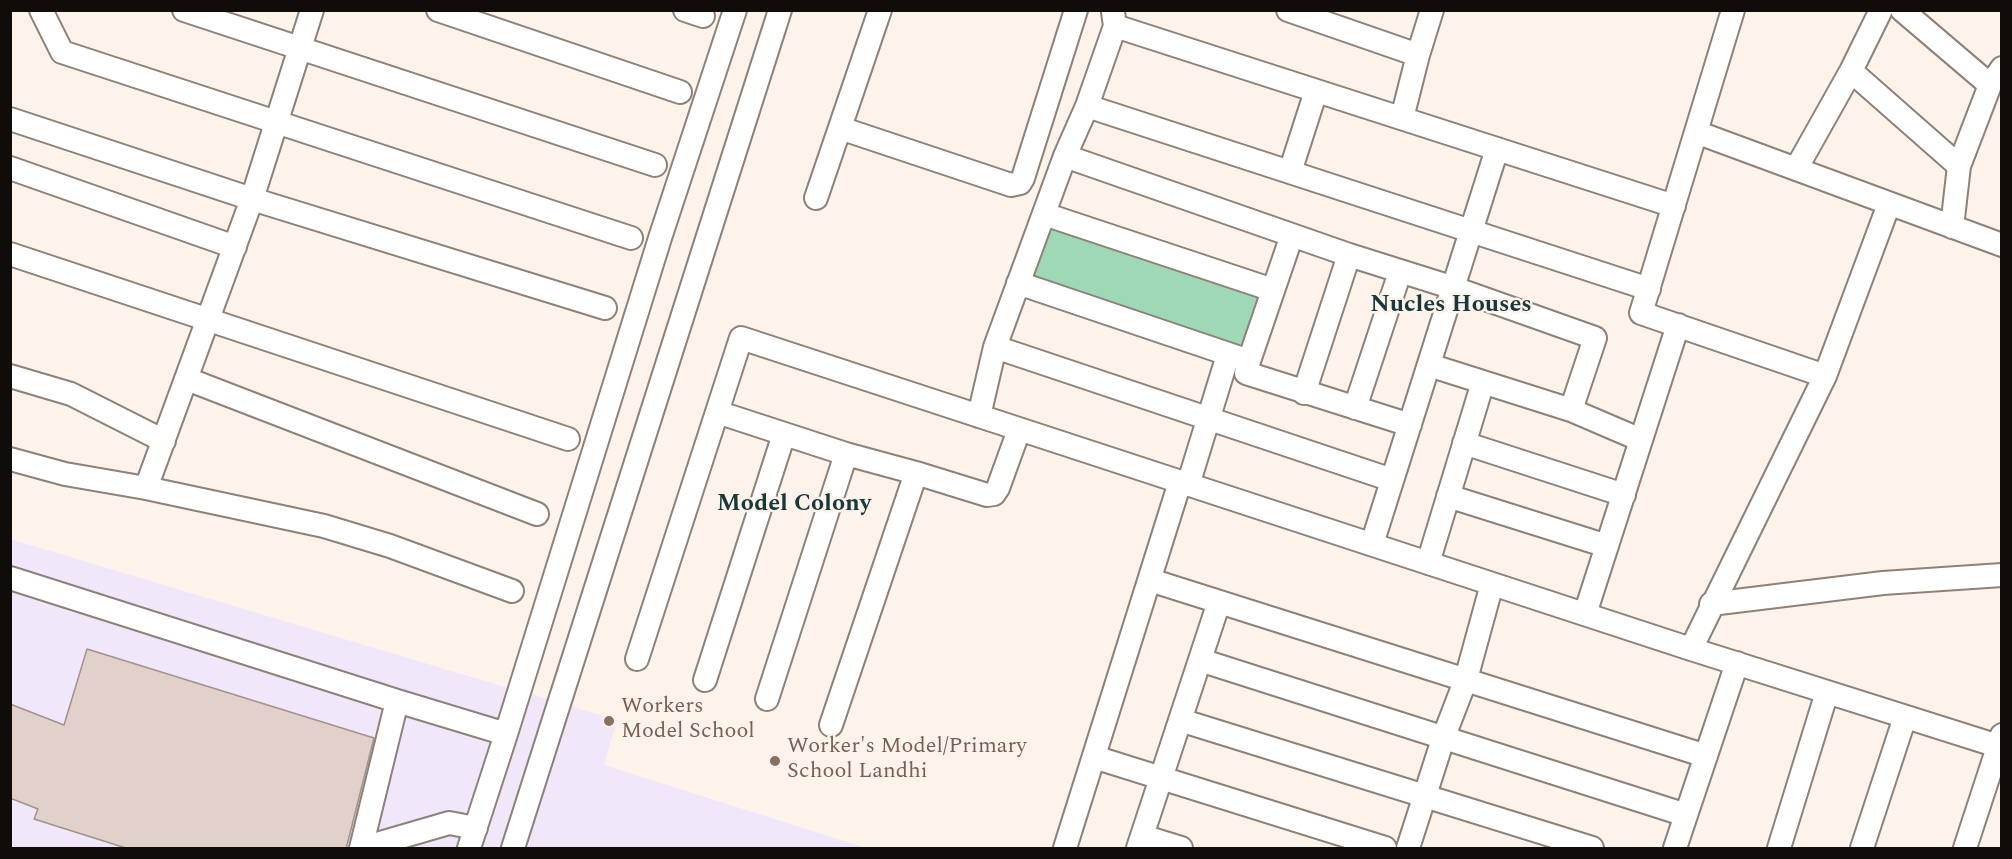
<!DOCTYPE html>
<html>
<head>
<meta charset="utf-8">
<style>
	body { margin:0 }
	#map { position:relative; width:2012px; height:859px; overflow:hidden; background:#fef3eb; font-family:Spectral,serif }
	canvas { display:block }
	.frame { position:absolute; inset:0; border:12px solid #100c09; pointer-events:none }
</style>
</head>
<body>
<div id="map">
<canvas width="2012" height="859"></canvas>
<div class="frame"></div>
</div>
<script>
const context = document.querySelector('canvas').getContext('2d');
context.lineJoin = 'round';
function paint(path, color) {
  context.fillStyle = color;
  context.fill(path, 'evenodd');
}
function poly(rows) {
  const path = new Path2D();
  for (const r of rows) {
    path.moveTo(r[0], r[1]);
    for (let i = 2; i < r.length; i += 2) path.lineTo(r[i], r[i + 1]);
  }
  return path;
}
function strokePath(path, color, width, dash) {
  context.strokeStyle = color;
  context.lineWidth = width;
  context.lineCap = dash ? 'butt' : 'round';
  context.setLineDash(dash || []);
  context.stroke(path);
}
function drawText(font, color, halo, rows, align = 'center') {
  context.font = font + ' Spectral,serif';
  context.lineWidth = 5;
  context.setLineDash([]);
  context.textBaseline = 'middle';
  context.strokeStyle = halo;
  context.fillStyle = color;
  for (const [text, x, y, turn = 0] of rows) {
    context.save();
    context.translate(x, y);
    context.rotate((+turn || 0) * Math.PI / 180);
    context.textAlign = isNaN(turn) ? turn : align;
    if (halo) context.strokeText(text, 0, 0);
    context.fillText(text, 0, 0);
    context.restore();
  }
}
paint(poly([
	[10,539,505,687,510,684,510,688,617,720,604,765,866,848,11,848]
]), '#f1e7fb');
paint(poly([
	[1046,224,1266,293,1246,357,1026,279]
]), '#9fd8b5');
const building = poly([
	[87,649,374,738,346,849,129,849,34,819,38,809,10,798,10,704,64,725,87,649]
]);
paint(building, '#e2d1cb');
strokePath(building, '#a1928c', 1.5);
const minor = poly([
	[41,10,62,52,631,238],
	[184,10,655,165],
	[438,10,680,92],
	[685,10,703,16],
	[1288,10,1418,55],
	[1733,10,1641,313,1825,376],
	[1902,10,1990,85],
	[1115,26,1674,206],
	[1851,71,1959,166],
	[1087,106,1649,289],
	[1402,118,1418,55,1432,10],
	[10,119,252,199,605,308],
	[840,128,1011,185,1020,183,1023,178,1076,10],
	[1696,132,2002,245],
	[1065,156,1349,255,1454,288,1595,338,1571,410,1429,365],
	[10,168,235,247],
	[1796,169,1851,71,1881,10],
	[1290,172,1316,91],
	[816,198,880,10],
	[1044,214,1273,290],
	[1952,227,1959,166,1990,85,2002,68],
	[10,254,568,439],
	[1018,283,1249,361,1292,235],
	[995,347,1392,480],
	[1249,361,1246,373,1410,425],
	[10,376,71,394,164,441],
	[187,379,537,514],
	[1304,393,1349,255],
	[1355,408,1400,272],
	[1571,410,1641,440],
	[717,412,846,454,916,473,831,725],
	[979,416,995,347,1065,156,1087,106,1115,26,1113,12],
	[1464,443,1624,495],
	[10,459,65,474,146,488,324,526,390,546,512,591],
	[916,473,987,495,994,494,998,488,1019,430],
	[1188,485,1228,355],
	[146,488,252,199,312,10],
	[1448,496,1607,546],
	[1372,544,1497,149],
	[1428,563,1483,382],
	[10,578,397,701,506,734],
	[1150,580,1706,756],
	[1711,604,1883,583,2002,575],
	[1585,614,1678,325],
	[1691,649,1825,376,1889,204],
	[637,659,741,338,1691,649,1998,746],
	[1200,660,1686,815],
	[705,680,784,434],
	[767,699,846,454],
	[1180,720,1592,848],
	[1094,757,1385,848],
	[1142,836,1181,848],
	[361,848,397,701],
	[363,848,449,823,476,828],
	[469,848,506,734,660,238,735,10],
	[513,848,780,10],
	[1065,848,1180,482],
	[1138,848,1219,602],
	[1408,848,1444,736,1466,679,1492,584],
	[1675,848,1737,663],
	[1779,848,1827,692],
	[1862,848,1905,717],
	[1965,848,2002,735]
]);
strokePath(minor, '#8d8178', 26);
strokePath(minor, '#fff', 22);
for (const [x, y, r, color] of [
	[609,721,6,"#8d6e63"],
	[775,761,6,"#8d6e63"]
]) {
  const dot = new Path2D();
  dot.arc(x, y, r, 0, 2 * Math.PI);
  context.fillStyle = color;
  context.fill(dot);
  strokePath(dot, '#fef3eb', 2);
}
drawText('22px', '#785e54', '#fef3eb', [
	["Workers",621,708],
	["Model School",621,733],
	["Worker's Model/Primary",787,748],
	["School Landhi",787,773]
], 'left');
drawText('bold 24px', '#16393b', '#fef3eb', [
	["Nucles Houses",1451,306],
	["Model Colony",794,505]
]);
</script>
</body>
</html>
